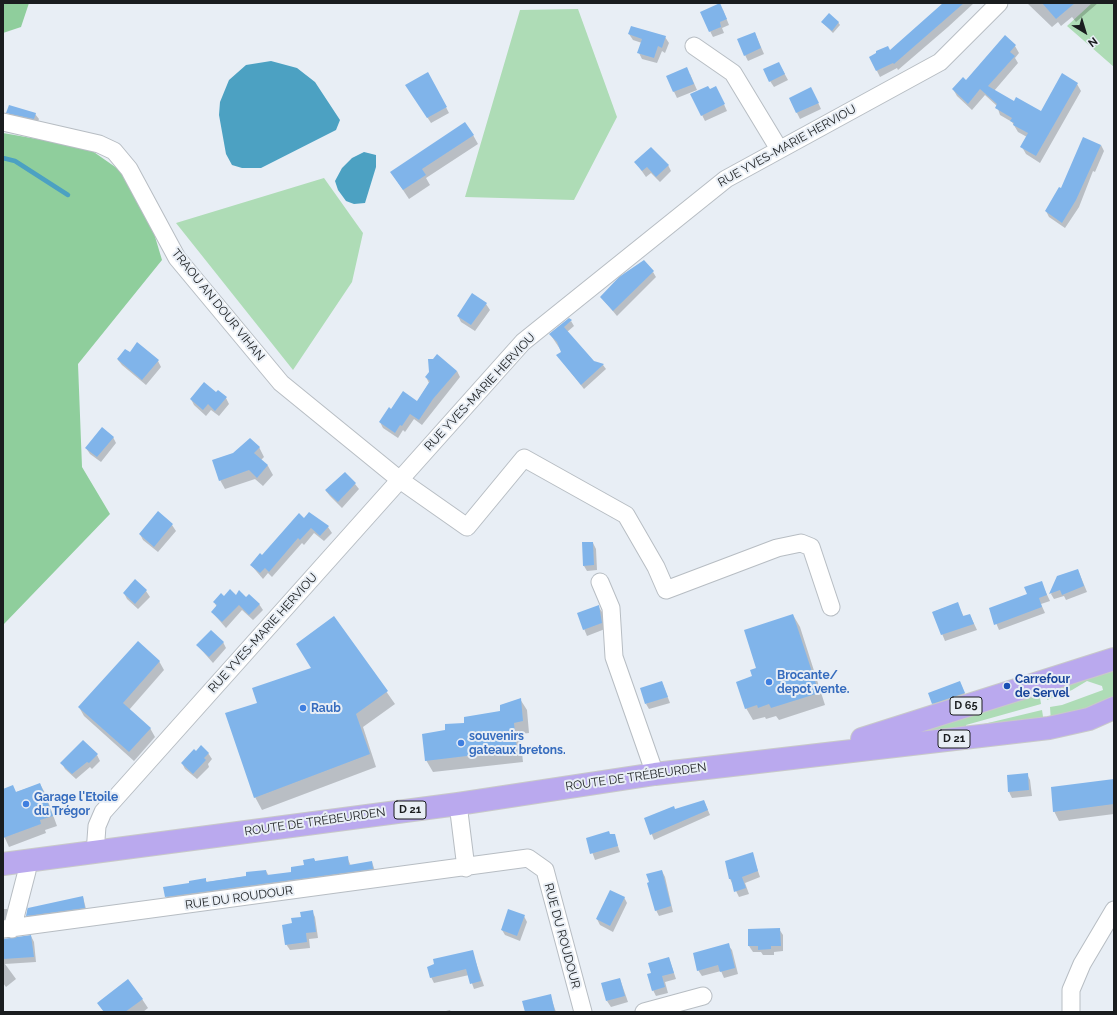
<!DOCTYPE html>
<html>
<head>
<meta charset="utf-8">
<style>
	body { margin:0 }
	#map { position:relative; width:1117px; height:1015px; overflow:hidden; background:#e8eef5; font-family:Raleway,sans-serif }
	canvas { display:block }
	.frame { position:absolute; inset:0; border:4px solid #1a1d1f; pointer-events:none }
	.north { position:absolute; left:1065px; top:12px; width:40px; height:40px; -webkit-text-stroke:3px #e8eef5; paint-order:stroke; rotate:142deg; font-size:11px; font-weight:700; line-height:16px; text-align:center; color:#1a1d1f }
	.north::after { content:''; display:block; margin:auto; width:14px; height:18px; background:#1a1d1f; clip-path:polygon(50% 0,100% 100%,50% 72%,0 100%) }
</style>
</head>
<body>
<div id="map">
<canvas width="1117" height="1015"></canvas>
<div class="frame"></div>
<div class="north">N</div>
</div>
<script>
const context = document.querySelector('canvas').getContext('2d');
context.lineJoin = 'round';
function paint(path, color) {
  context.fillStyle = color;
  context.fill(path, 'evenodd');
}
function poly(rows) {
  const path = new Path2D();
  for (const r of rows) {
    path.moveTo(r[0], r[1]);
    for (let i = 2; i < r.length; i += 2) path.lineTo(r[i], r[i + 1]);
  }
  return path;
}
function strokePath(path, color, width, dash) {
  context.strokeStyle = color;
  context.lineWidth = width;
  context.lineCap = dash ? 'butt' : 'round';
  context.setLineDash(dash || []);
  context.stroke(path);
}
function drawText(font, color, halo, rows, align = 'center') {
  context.font = font + ' Raleway,sans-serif';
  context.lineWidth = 4;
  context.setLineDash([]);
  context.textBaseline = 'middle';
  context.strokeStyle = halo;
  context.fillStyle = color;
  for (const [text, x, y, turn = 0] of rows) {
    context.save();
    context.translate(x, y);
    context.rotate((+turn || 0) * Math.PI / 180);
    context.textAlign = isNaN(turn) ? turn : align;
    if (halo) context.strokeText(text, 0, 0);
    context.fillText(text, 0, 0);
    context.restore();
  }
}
paint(poly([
	[1092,3,1114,3,1114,67,1067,26],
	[578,9,617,117,574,200,465,197,520,10],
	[324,178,363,233,352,282,293,370,176,223],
	[1114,668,1114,702,1051,722,1050,707,1062,705,1103,690,1102,686,1087,681,1072,690,1047,700,1046,689],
	[1039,691,1041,704,966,725,967,728,1042,710,1044,723,874,746]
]), '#aedcb6');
paint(poly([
	[3,3,29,3,21,27,3,33],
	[3,133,88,148,121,171,153,230,162,260,78,364,82,467,110,514,3,625]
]), '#8fce9c');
paint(poly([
	[271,61,297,68,315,82,340,120,336,130,261,168,242,168,232,165,226,154,219,115,220,102,229,80,246,65],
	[364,152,376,155,376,167,365,203,354,204,346,201,338,190,335,181,342,168,352,158]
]), '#4ca1c2');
paint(poly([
	[944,3,974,3,948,27,898,70,897,68,880,77,870,57,890,51],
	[1027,3,1098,3,1076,22,1072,17,1061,26,1058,22,1052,27],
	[723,10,729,25,722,28,724,33,713,37,710,31],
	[822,22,838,22,840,25,833,33],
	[755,33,764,54,748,61,745,55],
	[629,34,665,37,669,43,665,53,662,51,657,63,642,59,639,53,642,43,633,40],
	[1005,37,1015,46,1019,53,1015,58,1018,63,994,91,1014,103,1041,112,1077,84,1081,91,1040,163,1026,154,1022,147,1027,137,1018,132,1012,122,1000,115,997,106,985,95,972,110,957,96,953,89,966,81],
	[782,69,788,80,774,87,770,81],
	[428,73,449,113,431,123,410,91],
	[690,74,697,90,677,98,667,77],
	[710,90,719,93,727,111,705,121,702,115],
	[814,94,821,109,800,119,790,99],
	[8,112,35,114,39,119,37,124,11,118],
	[473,135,478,144,426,178,430,185,409,199,391,172],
	[1101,145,1104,151,1095,172,1093,171,1079,207,1065,228,1049,217,1046,211,1061,190],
	[636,163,668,165,671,171,660,182,651,173,646,177],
	[653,272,656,277,617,316,601,297],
	[486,304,490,310,475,331,461,322,458,316],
	[571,321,574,326,567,332,594,362,603,365,606,369,584,389,561,360,562,352,550,334],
	[130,353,158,361,161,367,146,385,122,365,118,360],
	[457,371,460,377,422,425,414,419,405,432,403,430,398,438,383,428,380,422,391,411,417,402,429,383,426,377],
	[216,394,226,398,229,404,219,416,211,410,206,416,194,405,191,399],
	[113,437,116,443,101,462,90,454,86,448],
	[259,447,264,457,261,460,268,466,273,475,263,486,255,479,225,489,220,480],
	[355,484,359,489,342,508,330,496,326,491],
	[158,513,172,525,176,531,158,552,143,540,140,534],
	[304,519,328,527,332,533,324,541,314,533,304,545,302,543,272,577,268,573,263,579,251,565],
	[593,543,596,549,597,570,587,571,584,566],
	[1078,570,1087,592,1066,600,1064,596,1054,599,1051,594,1058,577],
	[1041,582,1050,601,1041,604,1045,613,999,630,990,609,1028,595],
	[146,591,150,597,138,609,127,599,124,593],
	[236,596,246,598,259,604,263,610,253,620,242,610,226,628,212,612,217,607,214,602],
	[957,603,964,617,970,615,977,630,945,641,933,612],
	[598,606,602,612,605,629,587,636,578,614],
	[793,615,800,627,825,705,779,720,776,716,766,719,765,717,753,720,746,708,753,677,757,669],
	[334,617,395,704,363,727,376,767,262,810,255,797,258,703,312,669],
	[223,642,226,648,213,663,198,646],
	[159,661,164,670,129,710,150,728,155,737,134,761,84,716,79,707],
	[662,682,670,703,649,709,646,704],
	[960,682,967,699,936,709,933,703],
	[520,699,527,710,529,733,520,734,523,762,433,772,426,760,447,731,501,711],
	[196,752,208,753,212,759,208,764,209,767,197,779,185,769,182,763],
	[97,755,100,761,92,769,90,767,76,779,65,769,62,763],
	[1027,774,1030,780,1032,796,1012,798,1009,792],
	[1114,780,1114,814,1059,821,1054,811],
	[40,784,45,793,57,826,45,830,46,833,9,847,3,834,3,790,16,792],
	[704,801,710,815,654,840,646,819],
	[614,835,620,852,595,860,587,838],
	[752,853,760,877,745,883,749,894,739,897,730,879],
	[347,857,351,866,372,862,376,874,169,902,166,897,190,884,205,879,207,882,248,876,266,871,269,876,292,873,314,859,316,862],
	[662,871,665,877,673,912,659,916,656,910],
	[83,897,87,913,30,921,27,916],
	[624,897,627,903,613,932,600,925,597,919],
	[3,909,7,909,10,914,3,925],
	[312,911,315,917,318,938,309,939,310,948,290,950,286,944,293,924],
	[524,916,527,922,520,941,505,935,502,930],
	[779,929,783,935,783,951,774,952,774,955,763,955,761,952,753,952,749,946,749,930],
	[31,936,34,942,36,962,5,964,16,979,6,987,3,983,3,940],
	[728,945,732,950,738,974,724,978,721,971,702,976,698,970],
	[472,951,484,986,474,989,469,975,434,983,431,977],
	[669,958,676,979,665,982,668,993,656,996,653,990,652,974],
	[620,979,628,1002,611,1007,607,1001],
	[550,995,556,1012,526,1012],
	[142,999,148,1008,143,1012,104,1012,98,1003],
	[450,1010,451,1012,442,1012]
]), '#0003');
strokePath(poly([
	[3,158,15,161,68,195]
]), '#4ca1c2', 4.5);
paint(poly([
	[720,3,727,19,720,22,721,27,709,32,700,12],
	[943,3,964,3,894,64,893,63,876,71,869,57,876,53,876,51,888,46,890,50],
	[1042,3,1075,3,1056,19],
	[829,13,839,22,832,31,821,22],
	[631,26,666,36,662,48,658,46,654,58,637,53,642,39,628,34],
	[755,32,761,48,744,56,737,39],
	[1005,35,1016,45,1010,52,1015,56,988,86,1014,101,1016,97,1041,111,1062,73,1078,83,1036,156,1020,147,1028,133,1013,125,1014,123,1010,121,1012,118,995,108,997,104,980,89,968,104,952,89,963,77,966,80],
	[779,62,785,74,769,82,763,69],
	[687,67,694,84,673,92,666,76],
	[428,72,447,107,427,118,405,85],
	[708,86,710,89,716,86,725,104,701,116,690,94],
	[811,87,819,103,796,113,789,98],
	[9,105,36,113,34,119,6,113],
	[465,122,474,135,422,169,426,175,403,190,390,172],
	[1083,137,1101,145,1076,200,1062,223,1045,211,1059,187,1061,188],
	[651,147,669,165,656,177,647,167,642,171,634,162],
	[644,260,654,271,613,311,600,297,619,277],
	[472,293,487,303,471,325,457,316],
	[569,318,572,320,564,327,594,361,604,364,581,385,556,355,561,352,557,342,549,334],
	[137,342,159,360,142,380,117,359,125,349,130,352],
	[437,354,457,371,433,399,419,420,410,414,402,426,400,425,395,433,379,422,389,407,391,409,403,391,417,401,430,381,425,377,429,372,428,359,433,359],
	[204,382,216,392,218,390,227,397,215,411,208,404,203,410,190,399],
	[102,427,114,437,97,457,85,448],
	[250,438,260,447,254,453,268,465,257,478,249,470,219,481,212,460,233,453],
	[345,472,356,483,338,502,325,490],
	[158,511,173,524,154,547,139,534],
	[309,512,329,526,320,536,311,528,300,540,298,538,269,572,265,568,260,573,250,565,260,553,262,555,299,513,304,518],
	[582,542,593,542,594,565,583,566],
	[1078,569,1084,586,1062,595,1060,590,1049,594,1057,576],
	[135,579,147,590,135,604,123,593],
	[1042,581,1047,595,1039,598,1042,607,994,625,989,608,1027,594,1024,587],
	[230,589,236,595,239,590,246,597,249,594,260,604,249,615,239,605,222,622,211,612,217,605,213,602,221,593,224,596],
	[958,602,963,616,970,614,974,624,941,635,932,612],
	[599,605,602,623,583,630,577,613],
	[793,614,819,693,771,708,769,704,758,708,757,705,745,709,736,682,752,676,750,670,756,668,744,630],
	[334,616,388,691,356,714,370,754,254,798,225,713,257,703,252,688,311,668,296,644],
	[211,630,224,642,209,657,196,645],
	[138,641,160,661,123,703,151,728,129,752,78,707],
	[662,681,668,697,645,704,640,688],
	[960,681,965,693,932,704,928,693],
	[521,698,523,721,514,723,517,750,425,761,422,734,445,730,445,724,464,723,464,717,500,711,500,705],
	[83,740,98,754,89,763,87,762,72,774,60,763],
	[201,745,209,753,204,758,206,760,193,774,181,763,194,749,196,751],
	[1028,773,1029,790,1008,792,1007,775],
	[1114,779,1114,804,1053,812,1051,787],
	[40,783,53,816,40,820,41,824,3,838,3,789,13,785,16,792],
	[704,800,708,810,650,835,644,818,674,806,675,809],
	[609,831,610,834,615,834,618,846,590,854,586,838],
	[753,852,758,871,742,877,746,888,734,892,731,879,729,879,725,861],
	[348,856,349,865,372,861,373,869,165,897,163,887,189,883,189,881,206,878,206,882,246,876,246,872,266,870,267,875,291,872,291,867,304,865,303,860,314,858,315,861],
	[662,870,671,906,655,911,647,883,649,882,646,874],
	[610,890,625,897,610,926,596,919],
	[83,896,85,908,26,916,28,906,28,908],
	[508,909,525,915,517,936,501,930],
	[313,910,316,932,306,933,307,942,285,945,282,925,292,923,291,918,301,917,300,912],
	[780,928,781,946,771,946,771,949,758,950,758,946,748,946,748,929],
	[31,935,34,957,3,959,3,939],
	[729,943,735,968,720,972,718,965,697,971,693,953],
	[473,950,481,981,470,984,466,969,430,978,427,967,434,964,433,959],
	[669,957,674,973,662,976,665,987,652,991,647,974,651,973,648,963],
	[620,978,625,996,606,1001,601,983],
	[128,979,143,999,125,1012,104,1012,97,1003],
	[551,994,555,1012,525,1012,522,1001]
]), '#80b4ea');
const street = poly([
	[694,46,733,73,779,149],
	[3,122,99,144,114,151,129,169,177,258,281,383,400,480,467,527,524,458,626,515,656,567,666,590,777,548,801,543,811,547,831,607],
	[600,582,611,608,614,657,655,774],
	[458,804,466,868],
	[95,853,97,826,103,812,523,342,726,179,940,62,999,3],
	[3,929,528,858,545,870,583,1012],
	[12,929,27,871,26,860],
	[644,1012,703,996],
	[1071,1012,1071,990,1082,964,1114,910]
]);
const primary = poly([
	[862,739,1114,659],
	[3,864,458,804,655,774,1049,728,1089,719,1114,708]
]);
strokePath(street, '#b7bdc3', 19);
strokePath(primary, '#c8c9c9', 24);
strokePath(street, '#fff', 17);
strokePath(primary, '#baa9ee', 22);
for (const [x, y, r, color] of [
	[769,682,4,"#3f7fe0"],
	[1007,686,4,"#1a4fb4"],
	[303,708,4,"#3f7fe0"],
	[461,743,4,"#3f7fe0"],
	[26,804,4,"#3f7fe0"]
]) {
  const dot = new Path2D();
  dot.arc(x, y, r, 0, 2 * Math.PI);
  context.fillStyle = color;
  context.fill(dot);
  strokePath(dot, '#e8eef5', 1.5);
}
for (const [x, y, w] of [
	[966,706,32],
	[954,739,32],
	[410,810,32]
]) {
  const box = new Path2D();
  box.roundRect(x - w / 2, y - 9, w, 18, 3);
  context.fillStyle = '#e8eef5';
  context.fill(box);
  strokePath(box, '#1a1d1f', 1);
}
drawText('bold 11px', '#1a1d1f', null, [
	["D 65",966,706],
	["D 21",954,739],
	["D 21",410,810]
]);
drawText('12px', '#1a1d1f', '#e8eef5', [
	["RUE YVES-MARIE HERVIOU",787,146,-29],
	["TRAOU AN DOUR VIHAN",218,305,51],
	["RUE YVES-MARIE HERVIOU",480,392,-47],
	["RUE YVES-MARIE HERVIOU",263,633,-48],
	["ROUTE DE TRÉBEURDEN",636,777,-8],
	["ROUTE DE TRÉBEURDEN",315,822,-8],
	["RUE DU ROUDOUR",239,898,-8],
	["RUE DU ROUDOUR",562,936,75]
]);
drawText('bold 12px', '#366cbe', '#e8eef5', [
	["Brocante/",777,675],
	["depot vente.",777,689],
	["Raub",311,708],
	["souvenirs",469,736],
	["gateaux bretons.",469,750],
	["Garage l'Etoile",34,797],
	["du Trégor",34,811]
], 'left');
drawText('bold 12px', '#164399', '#e8eef5', [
	["Carrefour",1015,679],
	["de Servel",1015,693]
], 'left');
</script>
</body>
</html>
